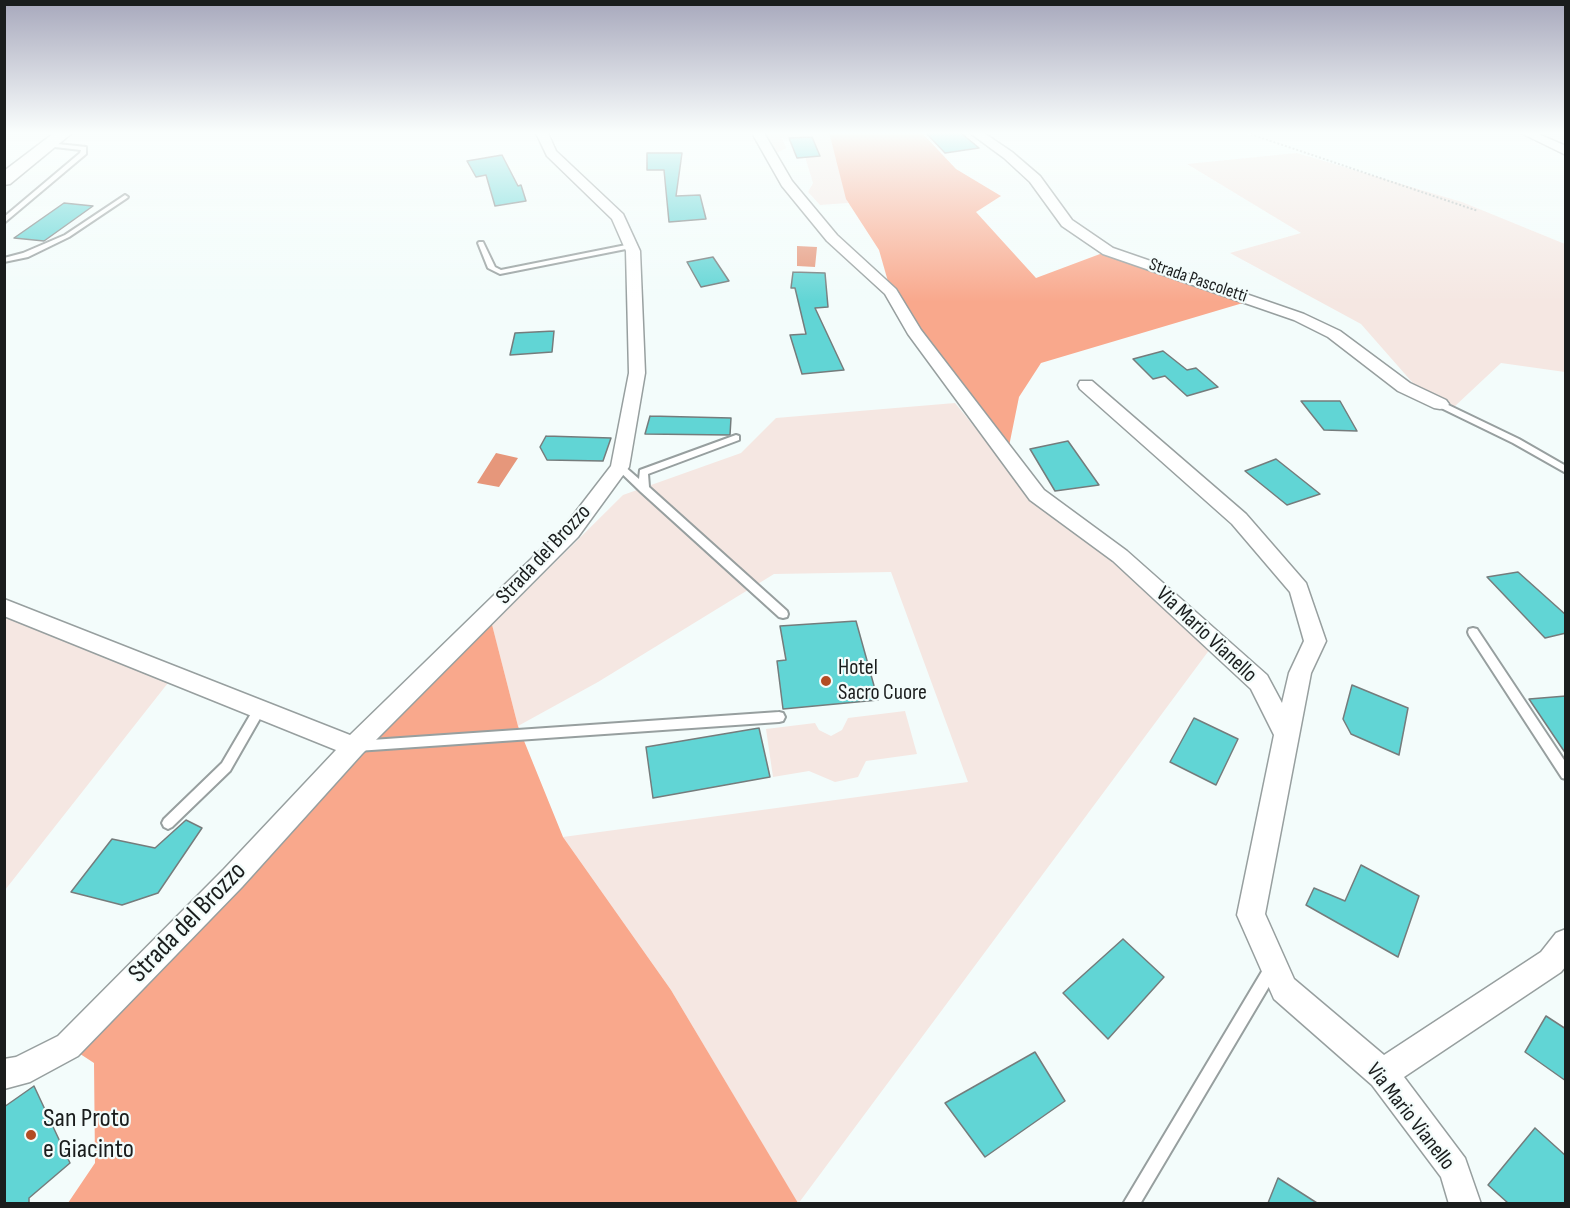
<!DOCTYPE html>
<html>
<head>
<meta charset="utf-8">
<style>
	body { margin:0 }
	#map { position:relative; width:1570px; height:1208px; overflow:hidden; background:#f3fcfb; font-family:"Sofia Sans Condensed",sans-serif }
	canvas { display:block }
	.frame { position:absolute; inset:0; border:6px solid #1a1d1d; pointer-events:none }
</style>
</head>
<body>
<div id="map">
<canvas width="1570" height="1208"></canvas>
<div class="frame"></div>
</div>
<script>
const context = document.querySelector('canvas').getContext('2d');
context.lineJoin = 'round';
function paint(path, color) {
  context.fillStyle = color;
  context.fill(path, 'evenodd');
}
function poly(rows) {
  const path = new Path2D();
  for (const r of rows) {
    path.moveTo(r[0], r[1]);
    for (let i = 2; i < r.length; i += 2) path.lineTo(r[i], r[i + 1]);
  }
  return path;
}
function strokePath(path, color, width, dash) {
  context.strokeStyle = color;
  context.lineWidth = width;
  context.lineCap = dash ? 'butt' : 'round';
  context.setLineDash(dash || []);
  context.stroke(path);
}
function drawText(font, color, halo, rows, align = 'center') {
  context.font = font + ' "Sofia Sans Condensed",sans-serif';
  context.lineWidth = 4.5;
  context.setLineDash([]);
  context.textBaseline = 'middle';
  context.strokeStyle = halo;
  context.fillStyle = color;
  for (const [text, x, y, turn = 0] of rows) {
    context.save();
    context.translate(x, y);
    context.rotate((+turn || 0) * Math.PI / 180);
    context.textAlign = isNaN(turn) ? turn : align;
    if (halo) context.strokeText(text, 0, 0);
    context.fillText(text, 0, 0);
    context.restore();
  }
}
paint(poly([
	[764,133,827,133,830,135,848,203,820,205,808,192,813,183,805,157,820,155,812,137,782,138,786,148,775,154],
	[1297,153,1462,202,1565,244,1565,372,1501,363,1454,407,1419,390,1361,324,1230,253,1301,233,1187,164],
	[955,403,1032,497,1114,559,1210,649,798,1204,671,990,563,837,968,782,891,572,774,574,598,682,518,726,492,625,623,495,741,453,776,418],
	[5,600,175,674,5,890],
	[905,711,917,754,866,761,858,777,835,782,809,771,773,777,766,729,815,723,819,730,831,736,842,730,848,718]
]), '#f5e7e2');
paint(poly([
	[827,133,922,133,956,169,1001,196,976,212,1036,278,1108,251,1253,300,1041,363,1019,397,1007,456,891,292,879,250,846,199,830,136],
	[489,613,518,726,563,837,671,990,798,1203,68,1203,95,1163,94,1063,68,1046]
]), '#f9a88c');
paint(poly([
	[797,246,817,247,815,267,797,266],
	[496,453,518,458,499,487,477,483]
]), '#e6977b');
const building = poly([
	[926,133,961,133,979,148,945,153,926,133],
	[812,137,820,156,797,158,789,138,812,137],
	[647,153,682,153,676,196,700,195,706,219,669,222,664,170,647,170,647,153],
	[502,155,518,186,521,185,526,201,495,206,486,175,476,177,467,161,502,155],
	[64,203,93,206,44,241,14,238,64,203],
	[713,257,729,281,701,287,687,262,713,257],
	[793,272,825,273,828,307,815,308,844,370,802,374,790,335,806,334,795,288,791,288,793,272],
	[554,331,552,352,510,355,515,333,554,331],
	[1163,351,1187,370,1196,368,1218,387,1187,396,1165,376,1153,379,1133,359,1163,351],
	[1301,401,1340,401,1357,431,1324,430,1301,401],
	[650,416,731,418,730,435,645,434,650,416],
	[546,436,611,438,603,461,547,460,540,447,546,436],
	[1068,441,1099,485,1055,491,1030,449,1068,441],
	[1276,459,1320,494,1287,505,1245,471,1276,459],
	[1518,572,1566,615,1566,633,1545,638,1487,577,1518,572],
	[856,621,878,700,783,709,777,661,786,660,780,626,856,621],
	[1352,685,1408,708,1399,755,1351,734,1343,719,1352,685],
	[1566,696,1566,754,1529,699,1566,696],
	[1194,718,1238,739,1216,785,1170,762,1194,718],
	[759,728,770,777,653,798,646,747,759,728],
	[186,820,202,828,158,893,122,905,71,892,112,839,155,848,186,820],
	[1361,865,1419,896,1398,957,1306,905,1314,888,1345,901,1361,865],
	[1123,939,1164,977,1108,1039,1063,993,1123,939],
	[1546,1016,1566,1029,1566,1081,1525,1052,1546,1016],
	[1035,1052,1065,1101,985,1157,945,1103,1035,1052],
	[34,1086,70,1163,29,1198,29,1203,4,1203,4,1107,34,1086],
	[1535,1128,1566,1156,1566,1203,1508,1203,1488,1185,1535,1128],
	[1278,1178,1317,1203,1268,1203,1278,1178]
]);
paint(building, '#61d5d5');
strokePath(building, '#757c7c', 1.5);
const service = poly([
	[48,143,86,147,86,154,4,223,4,217,80,153,81,150,46,146,46,144,48,143],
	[125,195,128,197,127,198,69,237,28,257,4,262,4,258,23,253,65,235,125,195],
	[479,242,483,242,495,267,501,270,631,244,635,246,631,248,500,274,488,268,478,243,479,242],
	[1440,401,1519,439,1566,466,1566,473,1513,443,1437,406,1437,402,1440,401],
	[736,435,739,436,739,440,648,474,649,487,787,611,788,614,787,617,783,618,779,617,641,492,615,467,617,465,623,465,639,479,640,470,736,435],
	[1473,628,1477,629,1566,763,1566,779,1562,778,1469,635,1468,632,1469,629,1473,628],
	[260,703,264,705,266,708,230,771,172,827,168,829,164,827,162,823,164,819,222,763,256,705,260,703],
	[779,712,783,713,785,717,783,721,779,722,357,751,353,750,351,746,353,742,357,741,779,712],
	[1272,961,1277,963,1279,968,1277,973,1140,1204,1123,1204,1267,963,1272,961]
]);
const minor = poly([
	[536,133,548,133,556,151,623,214,640,251,645,373,629,467,578,537,362,754,242,887,78,1056,30,1082,4,1089,4,1059,16,1057,58,1036,224,869,336,750,4,616,4,599,350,735,564,527,611,466,629,373,626,251,612,219,547,156,536,133],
	[752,133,764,133,792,181,837,235,896,289,921,330,1044,490,1127,551,1267,675,1282,703,1289,673,1304,641,1290,592,1232,524,1080,389,1078,385,1080,381,1092,381,1246,514,1306,583,1326,641,1311,673,1265,914,1294,979,1384,1055,1541,952,1556,933,1566,929,1566,966,1561,972,1404,1077,1465,1158,1481,1204,1449,1204,1441,1177,1372,1085,1274,999,1237,915,1274,735,1251,689,1113,561,1030,500,908,334,885,294,827,241,782,186,752,133],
	[970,133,984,133,1012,152,1040,176,1072,220,1113,248,1304,314,1340,331,1410,383,1446,400,1449,404,1446,408,1440,409,1434,408,1398,391,1328,337,1294,320,1103,254,1062,226,1030,182,1004,158,970,133],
	[1521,133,1536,133,1566,146,1566,155,1521,133]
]);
const secondary = poly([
	[54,133,72,133,10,184,4,185,4,171,54,133]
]);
strokePath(service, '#979f9f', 4);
strokePath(minor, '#979f9f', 3);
strokePath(secondary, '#979f9f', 3);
strokePath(poly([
	[1247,133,1478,211]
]), '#b0b7b6', 2, [2, 2]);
paint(service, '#fff');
paint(minor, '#fff');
paint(secondary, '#fff');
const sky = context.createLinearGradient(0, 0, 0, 302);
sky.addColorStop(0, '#a7a8bc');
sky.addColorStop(0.44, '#fafefd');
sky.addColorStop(1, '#fafefd00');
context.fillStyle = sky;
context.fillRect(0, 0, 1570, 302);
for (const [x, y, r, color] of [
	[826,681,6,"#b34c24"],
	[31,1135,6,"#b34c24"]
]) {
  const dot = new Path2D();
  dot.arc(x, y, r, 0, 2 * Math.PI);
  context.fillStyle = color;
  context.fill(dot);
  strokePath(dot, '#f3fcfb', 2);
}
drawText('18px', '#1a1d1d', '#f3fcfb', [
	["Strada Pascoletti",1198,281,19]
]);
drawText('22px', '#1a1d1d', '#f3fcfb', [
	["Strada del Brozzo",544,555,-47],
	["Via Mario Vianello",1206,635,43],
	["Via Mario Vianello",1410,1117,52]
]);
drawText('22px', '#1a1d1d', '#f3fcfb', [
	["Hotel",838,668],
	["Sacro Cuore",838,693]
], 'left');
drawText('27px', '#1a1d1d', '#f3fcfb', [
	["Strada del Brozzo",188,923,-46]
]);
drawText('27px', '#1a1d1d', '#f3fcfb', [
	["San Proto",43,1119],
	["e Giacinto",43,1150]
], 'left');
</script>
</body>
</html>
